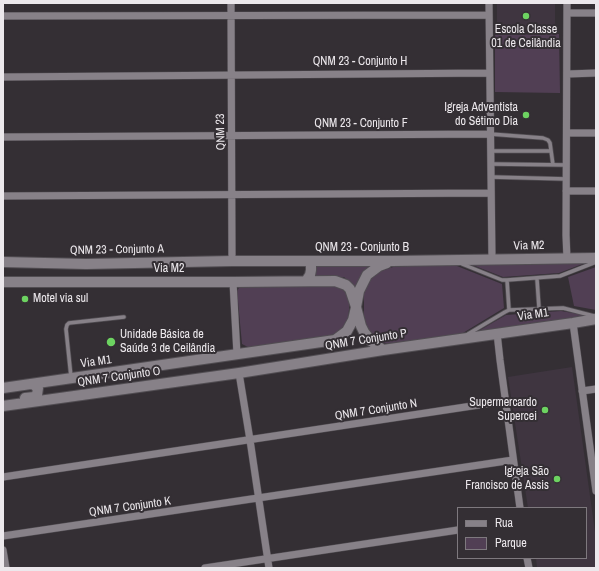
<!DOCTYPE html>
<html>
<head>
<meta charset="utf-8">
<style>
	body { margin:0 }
	#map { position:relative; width:599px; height:571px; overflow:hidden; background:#342f34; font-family:"Archivo Narrow",sans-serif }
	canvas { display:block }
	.frame { position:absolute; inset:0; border:4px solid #ece8ec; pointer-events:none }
	.legend { position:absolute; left:457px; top:507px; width:130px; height:52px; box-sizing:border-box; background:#342f34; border:1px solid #7e797e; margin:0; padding:5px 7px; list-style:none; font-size:12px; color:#ece8ec }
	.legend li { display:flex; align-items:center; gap:8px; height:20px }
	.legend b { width:20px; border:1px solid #7e797e }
</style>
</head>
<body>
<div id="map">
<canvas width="599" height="571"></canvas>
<div class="frame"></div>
<ul class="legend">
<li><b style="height:5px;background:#878188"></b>Rua</li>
<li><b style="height:11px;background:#513f54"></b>Parque</li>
</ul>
</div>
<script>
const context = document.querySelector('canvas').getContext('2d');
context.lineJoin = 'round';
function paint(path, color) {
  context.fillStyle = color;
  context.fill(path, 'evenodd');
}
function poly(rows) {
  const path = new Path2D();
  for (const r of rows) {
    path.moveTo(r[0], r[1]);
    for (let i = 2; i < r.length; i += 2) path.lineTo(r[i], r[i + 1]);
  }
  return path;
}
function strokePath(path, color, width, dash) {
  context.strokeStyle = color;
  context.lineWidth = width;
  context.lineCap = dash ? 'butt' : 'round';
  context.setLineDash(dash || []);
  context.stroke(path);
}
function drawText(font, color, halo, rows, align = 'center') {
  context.font = font + ' "Archivo Narrow",sans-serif';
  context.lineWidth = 4;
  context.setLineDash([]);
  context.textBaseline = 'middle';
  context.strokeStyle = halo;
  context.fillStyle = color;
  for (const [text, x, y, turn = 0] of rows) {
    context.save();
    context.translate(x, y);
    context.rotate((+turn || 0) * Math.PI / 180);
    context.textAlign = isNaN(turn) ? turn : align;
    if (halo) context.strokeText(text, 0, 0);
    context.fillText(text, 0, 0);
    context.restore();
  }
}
paint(poly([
	[497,3,555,3,555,30,497,29],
	[572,367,596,539,596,568,537,568,536,558,586,558,586,508,528,508,508,377]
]), '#3f3540');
paint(poly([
	[559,34,560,93,495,92,495,35],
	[585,263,559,273,503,277,470,264],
	[375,264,356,291,353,286,344,277,313,277,316,271,316,265],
	[452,264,502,284,504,308,458,336,396,345,379,342,367,330,364,317,364,291,368,280,378,272,393,267,421,265],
	[596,267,596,310,574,306,568,277],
	[336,284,345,289,349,298,349,310,347,325,336,335,255,347,248,347,242,344,237,291,240,286],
	[561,311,591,316,475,333,506,315]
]), '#513f54');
const service = poly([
	[490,134,543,138,548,140,550,143,553,165],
	[491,151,551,151],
	[491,164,567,165],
	[491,177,567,179],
	[462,264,502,280,507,280,560,276,596,262],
	[537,279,539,308],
	[507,280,509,310],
	[468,334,505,312,509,310,563,308,594,316],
	[71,377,66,329,67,325,69,323,124,317]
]);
const minor = poly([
	[231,3,232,261],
	[489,3,492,260],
	[568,13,596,13],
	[3,16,489,15],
	[568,74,596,73],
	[3,77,489,73],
	[567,133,596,133],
	[3,137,490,134],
	[566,191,596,191],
	[3,196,490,193],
	[567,259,566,235,567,3],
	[233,282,237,354],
	[573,323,596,491],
	[497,333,500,360,520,508],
	[239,373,250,440,269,568],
	[582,391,596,389],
	[3,477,505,401],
	[3,536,513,460],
	[3,550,6,568],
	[527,558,529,568],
	[205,568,458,530]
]);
const secondary = poly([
	[3,262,86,264,232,261,393,261,596,258],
	[306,281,310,275,311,270,311,265,308,261],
	[3,282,233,282,335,281,346,285,350,289,356,307,353,320,347,331,335,340,3,388],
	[383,350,371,341,364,332,361,326,356,307,359,291,367,275,379,266,387,263],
	[25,398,34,397,37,395,38,388,33,384],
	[3,406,239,373,383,350,573,323,596,319]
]);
strokePath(service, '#514d52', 5);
strokePath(minor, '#514d52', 8);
strokePath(secondary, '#514d52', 12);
strokePath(service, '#878188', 3.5);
strokePath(minor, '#878188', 7);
strokePath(secondary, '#878188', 10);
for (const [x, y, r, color] of [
	[526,16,4,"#6dd361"],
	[526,115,4,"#6dd361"],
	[25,299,4,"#6dd361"],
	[111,342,5,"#6dd361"],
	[545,410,4,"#6dd361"],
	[557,479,4,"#6dd361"]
]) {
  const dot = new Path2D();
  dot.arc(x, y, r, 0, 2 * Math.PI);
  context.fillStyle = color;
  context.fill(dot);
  strokePath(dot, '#342f34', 1.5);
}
drawText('12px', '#ece8ec', '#342f34', [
	["Escola Classe",526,30,"center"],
	["01 de Ceilândia",526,44,"center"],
	["Igreja Adventista",518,108],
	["do Sétimo Dia",518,122],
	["Motel via sul",33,299,"left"],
	["Unidade Básica de",120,335,"left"],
	["Saúde 3 de Ceilândia",120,349,"left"],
	["Supermercardo",537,403],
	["Supercei",537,417],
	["Igreja São",549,472],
	["Francisco de Assis",549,486]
], 'right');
drawText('12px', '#ece8ec', '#342f34', [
	["QNM 23 - Conjunto H",360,62],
	["QNM 23 - Conjunto F",361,124],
	["QNM 23",221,132,-91],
	["Via M2",529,246,-1],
	["QNM 23 - Conjunto B",362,248],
	["QNM 23 - Conjunto A",117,250,-1],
	["Via M2",169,269],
	["Via M1",533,315,-8],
	["QNM 7 Conjunto P",366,340,-9],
	["Via M1",96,362,-8],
	["QNM 7 Conjunto O",119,377,-8],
	["QNM 7 Conjunto N",376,410,-9],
	["QNM 7 Conjunto K",130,507,-8]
]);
</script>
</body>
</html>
